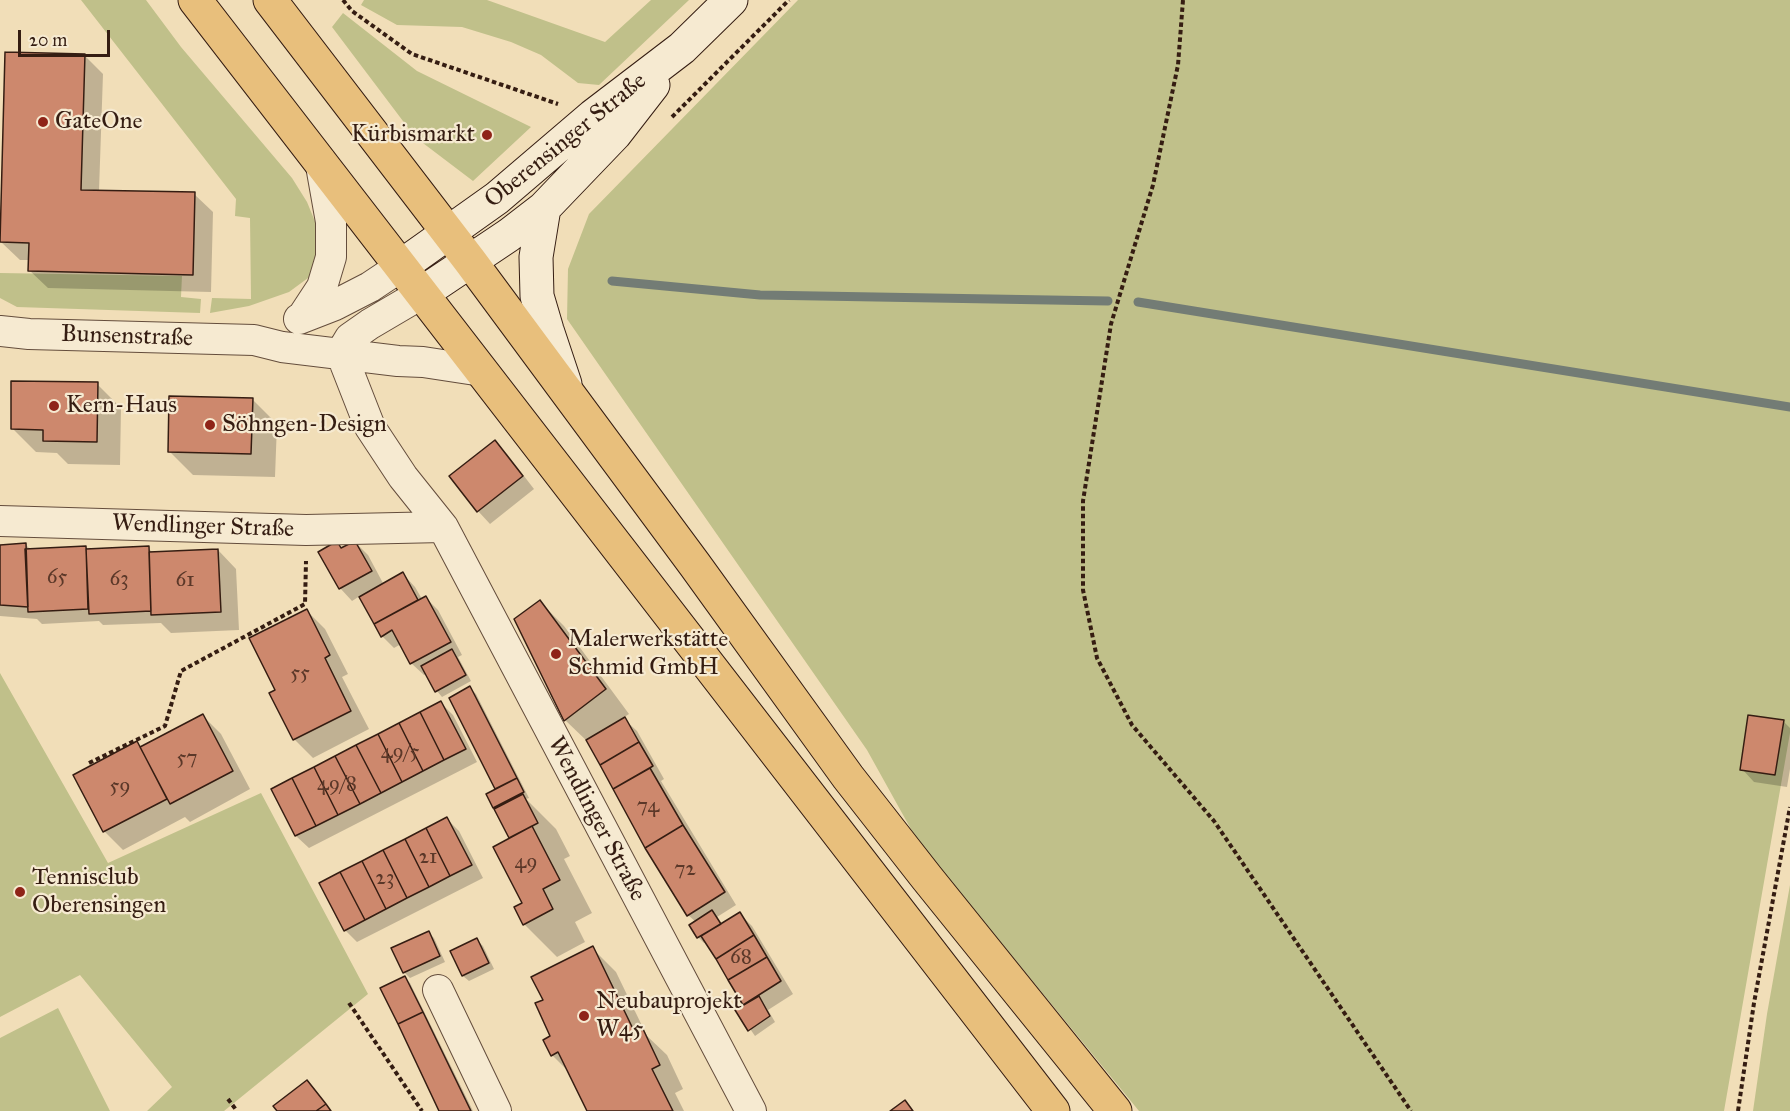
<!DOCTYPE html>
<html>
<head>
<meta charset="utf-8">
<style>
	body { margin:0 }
	#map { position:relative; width:1790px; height:1111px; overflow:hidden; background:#f1deb8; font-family:"IM FELL Great Primer",serif }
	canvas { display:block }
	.scale { position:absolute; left:18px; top:30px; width:92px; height:27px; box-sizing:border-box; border:3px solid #351d12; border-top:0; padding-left:8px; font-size:18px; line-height:21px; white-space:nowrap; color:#351d12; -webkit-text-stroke:4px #f6ead1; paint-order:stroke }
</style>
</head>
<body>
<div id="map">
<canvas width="1790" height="1111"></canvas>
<div class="scale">20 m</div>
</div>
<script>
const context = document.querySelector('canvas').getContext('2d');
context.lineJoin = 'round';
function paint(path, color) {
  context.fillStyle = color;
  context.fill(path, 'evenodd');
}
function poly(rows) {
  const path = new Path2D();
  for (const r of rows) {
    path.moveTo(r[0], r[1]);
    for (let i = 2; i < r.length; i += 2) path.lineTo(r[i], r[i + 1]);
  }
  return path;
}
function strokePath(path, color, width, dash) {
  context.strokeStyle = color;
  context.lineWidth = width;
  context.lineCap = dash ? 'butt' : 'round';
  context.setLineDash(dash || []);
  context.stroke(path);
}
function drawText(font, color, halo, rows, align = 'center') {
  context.font = font + ' "IM FELL Great Primer",serif';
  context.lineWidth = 4.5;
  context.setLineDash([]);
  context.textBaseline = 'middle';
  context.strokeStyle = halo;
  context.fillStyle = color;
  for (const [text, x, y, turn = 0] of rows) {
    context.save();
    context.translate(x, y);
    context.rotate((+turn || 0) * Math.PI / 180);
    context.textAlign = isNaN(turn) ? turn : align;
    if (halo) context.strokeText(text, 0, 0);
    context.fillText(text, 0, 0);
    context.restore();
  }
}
paint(poly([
	[81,0,146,0,181,47,292,178,307,202,316,224,316,267,308,278,289,292,249,306,210,313,212,298,251,299,250,218,235,216,236,199],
	[364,0,487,0,605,42,651,0,689,0,599,85,578,83,541,55,511,42,462,27,397,25,361,5],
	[798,0,1790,0,1790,733,1724,1111,1139,1111,917,840,867,750,567,319,568,269,589,214],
	[343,13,417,71,531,127,473,181,415,137,332,27],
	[0,273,182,276,181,297,201,299,200,313,17,307,0,298],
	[0,673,108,863,261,793,368,994,224,1111,147,1111,172,1087,80,975,0,1017],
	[1790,885,1790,1111,1753,1111,1767,1014],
	[58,1008,110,1111,0,1111,0,1038]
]), '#c0c08a');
paint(poly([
	[84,55,103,74,99,191,194,194,213,212,211,292,48,288,29,270,30,260,20,260,1,242],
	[97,384,121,408,120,465,68,464,57,453,36,452,12,428],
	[253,400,277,424,275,477,193,475,169,451],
	[495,442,507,454,534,489,490,524,478,511],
	[355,542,368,555,384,585,403,574,415,587,422,599,426,598,438,610,462,655,458,657,471,681,442,697,437,691,427,674,424,675,411,663,401,644,394,648,382,636,360,596,352,601,340,588,337,543,343,549],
	[26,545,31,550,148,548,153,553,218,550,236,569,239,630,171,633,161,623,103,625,99,621,42,624,37,619,0,616,0,546],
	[540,602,564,626,629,714,623,718,637,731,664,779,661,781,736,905,717,917,722,925,740,914,752,926,793,994,768,1010,775,1022,755,1036,737,1010,745,1005,706,941,704,943,698,937,696,922,688,915,647,847,589,743,565,720],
	[307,611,325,629,348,674,342,677,369,729,313,758,294,739,277,690],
	[470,688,476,694,529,798,526,799,556,829,570,856,564,859,592,913,575,922,585,942,557,957,524,924,524,903,511,839,494,807,497,790,451,698],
	[441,703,453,715,477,762,309,848,296,836,273,789],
	[203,716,221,734,250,789,190,822,185,817,123,850,105,832,75,776,137,743,142,748],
	[1783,721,1790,728,1790,769,1787,787,1754,782,1742,769],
	[447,819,459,831,483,878,357,942,345,930],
	[429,933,434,938,445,962,410,978,404,972],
	[477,940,483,946,494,969,469,981,463,976,452,952],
	[592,948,616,972,647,1036,667,1055,683,1089,675,1093,684,1111,589,1111,571,1074,552,1055,552,1037,545,1000],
	[405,978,410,983,473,1111,441,1111]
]), '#0003');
strokePath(poly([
	[612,281,760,295,1108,301],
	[1138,302,1790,407]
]), '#737c75', 9);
const building = poly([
	[5,52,85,54,81,190,195,192,193,275,28,271,29,243,0,242,5,52],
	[11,381,98,382,97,442,43,441,43,430,11,429,11,381],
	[169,396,253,398,251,454,168,452,169,396],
	[495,440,523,476,477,512,449,476,495,440],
	[337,541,341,548,355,541,372,571,339,589,318,552,337,541],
	[26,543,28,607,0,605,0,545,26,543],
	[86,546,88,609,28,612,25,549,86,546],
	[149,546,151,611,89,614,86,549,149,546],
	[218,549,221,612,151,615,149,552,218,549],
	[403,572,418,600,374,624,359,597,403,572],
	[426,596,451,642,410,664,392,630,381,637,374,624,426,596],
	[540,600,606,689,564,721,514,619,540,600],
	[307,609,330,655,325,658,351,711,293,740,269,693,275,690,249,638,307,609],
	[452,649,466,675,435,692,421,666,452,649],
	[470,686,517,778,495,789,449,698,470,686],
	[441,701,466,749,444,760,420,712,441,701],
	[420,712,444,760,423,771,399,723,420,712],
	[203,714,233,771,170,804,140,747,203,714],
	[1748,715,1784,720,1775,775,1740,770,1748,715],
	[625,717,639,742,600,765,586,740,625,717],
	[399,723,423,771,402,782,378,734,399,723],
	[378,734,402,782,381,793,356,745,378,734],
	[137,741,167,799,103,832,73,775,137,741],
	[639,742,653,766,613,789,600,765,639,742],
	[356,745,381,793,360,804,335,756,356,745],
	[335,756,360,804,338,815,314,767,335,756],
	[314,767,338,815,316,826,292,778,314,767],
	[650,768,683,825,645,848,613,789,650,768],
	[292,778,316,826,295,836,271,789,292,778],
	[517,778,524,792,493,808,486,794,517,778],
	[523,794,538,823,509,838,494,809,523,794],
	[447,817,472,865,450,876,426,828,447,817],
	[683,825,725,892,687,916,645,848,683,825],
	[532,826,560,880,543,889,553,909,523,925,514,907,522,903,493,847,532,826],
	[426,828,450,876,429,887,405,839,426,828],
	[405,839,429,887,407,898,383,850,405,839],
	[383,850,407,898,386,909,362,861,383,850],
	[362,861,386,909,365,920,340,872,362,861],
	[340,872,365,920,344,931,319,883,340,872],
	[712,910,721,924,697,938,689,925,712,910],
	[740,912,754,935,716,959,701,936,740,912],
	[429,931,440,956,403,973,391,948,429,931],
	[754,935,767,957,728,980,716,959,754,935],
	[477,938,489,963,462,976,450,951,477,938],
	[593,946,635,1033,643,1029,660,1065,652,1069,673,1111,587,1111,558,1052,551,1056,543,1040,550,1036,535,1003,543,1000,531,977,593,946],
	[767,957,781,981,743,1005,728,980,767,957],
	[405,976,423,1012,398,1024,380,988,405,976],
	[759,996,770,1016,748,1031,735,1010,759,996],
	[423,1012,471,1111,439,1111,398,1024,423,1012],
	[307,1080,326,1104,316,1111,277,1111,273,1106,307,1080],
	[905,1100,913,1111,890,1111,905,1100],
	[326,1104,331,1111,316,1111,326,1104]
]);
paint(building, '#cd886d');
strokePath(building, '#351d12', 1.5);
const street = poly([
	[303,316,322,287,331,257,331,222,320,160],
	[299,319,335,305,370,287,400,267],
	[0,331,29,334,254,340,282,347,398,361,423,362,482,371],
	[341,353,370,427,403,477,443,527,751,1111],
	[341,353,350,338,370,324,421,294],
	[0,521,306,530,443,527],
	[438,990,496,1111]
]);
const secondary = poly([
	[544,208,536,257,537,296,547,330,565,384],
	[400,267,497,198,593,116,682,48,731,0],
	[421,294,509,235,544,208,615,134,653,85]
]);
const primary = poly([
	[195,0,1053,1111],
	[270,0,470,261,695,565,848,777,927,878,1115,1111]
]);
strokePath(street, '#644d3c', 32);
strokePath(secondary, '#351d12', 35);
strokePath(primary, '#351d12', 35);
strokePath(poly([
	[343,0,352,11,412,54,558,104],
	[1183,0,1178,65,1153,185,1111,324,1083,501,1083,590,1097,658,1132,725,1214,821,1411,1111],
	[672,117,789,0],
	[89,763,165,726,181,671,305,604,306,561],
	[349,1003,422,1111],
	[228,1099,237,1111],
	[1738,1111,1754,1003,1790,807]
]), '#351d12', 4, [4.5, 3]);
strokePath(street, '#f6ead1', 30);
strokePath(secondary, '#f6ead1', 33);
strokePath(primary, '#e8bf7c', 33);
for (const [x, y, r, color] of [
	[43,122,6,"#8f2418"],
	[487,135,6,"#8f2418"],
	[54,406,6,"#8f2418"],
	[210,425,6,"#8f2418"],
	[556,654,6,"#8f2418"],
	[20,892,6,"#8f2418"],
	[584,1016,6,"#8f2418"]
]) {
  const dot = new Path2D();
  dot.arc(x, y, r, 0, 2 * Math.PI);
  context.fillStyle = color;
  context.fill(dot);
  strokePath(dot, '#f6ead1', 2);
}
drawText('21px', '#5b3829', null, [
	["65",57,578],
	["63",119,580],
	["61",185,581],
	["55",300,674],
	["49/5",400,753],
	["57",187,759],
	["49/8",337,785],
	["59",120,787],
	["74",648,807],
	["21",428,858],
	["49",526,863],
	["72",685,870],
	["23",385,879],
	["68",741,958]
]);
drawText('24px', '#351d12', '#f6ead1', [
	["GateOne",55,122],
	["Kürbismarkt",475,135,"right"],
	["Kern-Haus",66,406],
	["Söhngen-Design",222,425],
	["Malerwerkstätte",568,640],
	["Schmid GmbH",568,668],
	["Tennisclub",32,878],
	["Oberensingen",32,906],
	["Neubauprojekt",596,1002],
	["W45",596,1030]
], 'left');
drawText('24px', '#351d12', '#f6ead1', [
	["Oberensinger Straße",566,141,-39],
	["Bunsenstraße",127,337,2],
	["Wendlinger Straße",203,527,2],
	["Wendlinger Straße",596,819,62]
]);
</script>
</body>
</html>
